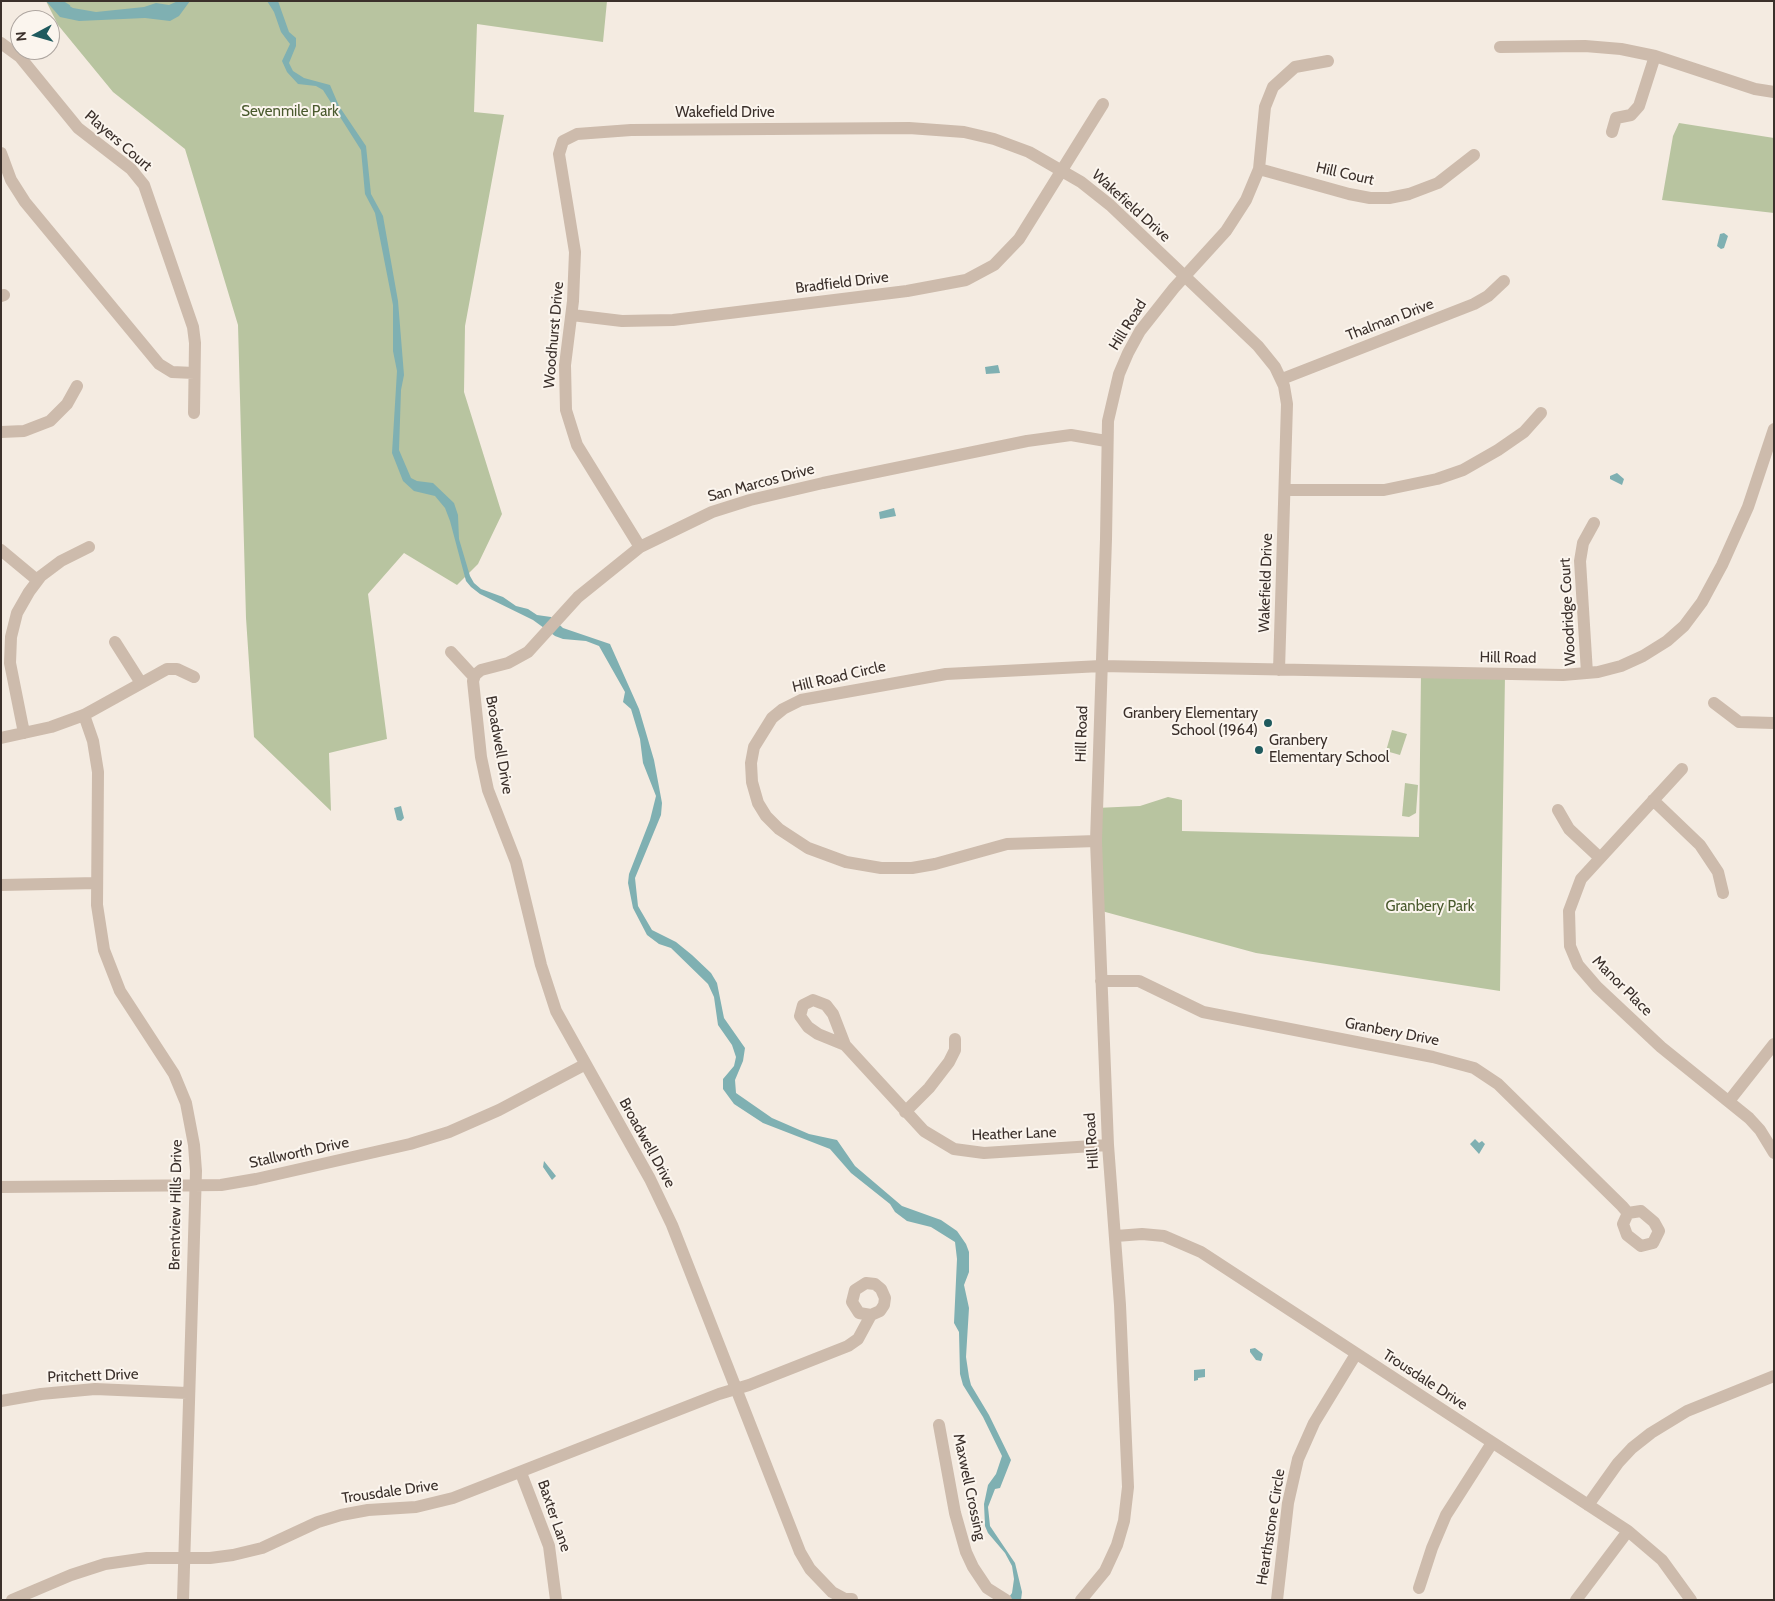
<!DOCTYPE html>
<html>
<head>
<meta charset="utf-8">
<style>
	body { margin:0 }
	#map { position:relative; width:1775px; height:1601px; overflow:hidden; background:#f4ebe1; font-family:Cabin,sans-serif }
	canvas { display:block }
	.frame { position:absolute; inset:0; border:2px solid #3b302b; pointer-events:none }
	.north { position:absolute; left:10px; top:10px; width:50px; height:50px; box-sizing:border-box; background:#fbf5ee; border:1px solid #aea6a0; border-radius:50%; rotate:264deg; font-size:14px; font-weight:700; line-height:20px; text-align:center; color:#3b302b }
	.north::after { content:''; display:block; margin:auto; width:18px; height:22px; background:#1f5a5e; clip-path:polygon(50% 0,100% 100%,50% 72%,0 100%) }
</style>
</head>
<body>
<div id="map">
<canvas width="1775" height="1601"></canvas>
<div class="frame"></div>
<div class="north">N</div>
</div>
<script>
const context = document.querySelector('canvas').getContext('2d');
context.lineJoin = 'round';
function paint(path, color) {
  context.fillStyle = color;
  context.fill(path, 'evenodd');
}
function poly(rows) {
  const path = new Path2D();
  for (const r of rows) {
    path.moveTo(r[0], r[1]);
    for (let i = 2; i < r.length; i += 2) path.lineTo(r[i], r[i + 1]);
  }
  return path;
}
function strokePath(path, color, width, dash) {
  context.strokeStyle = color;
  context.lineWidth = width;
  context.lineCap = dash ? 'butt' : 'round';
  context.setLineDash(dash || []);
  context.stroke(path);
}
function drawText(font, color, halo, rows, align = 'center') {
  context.font = font + ' Cabin,sans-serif';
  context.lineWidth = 4;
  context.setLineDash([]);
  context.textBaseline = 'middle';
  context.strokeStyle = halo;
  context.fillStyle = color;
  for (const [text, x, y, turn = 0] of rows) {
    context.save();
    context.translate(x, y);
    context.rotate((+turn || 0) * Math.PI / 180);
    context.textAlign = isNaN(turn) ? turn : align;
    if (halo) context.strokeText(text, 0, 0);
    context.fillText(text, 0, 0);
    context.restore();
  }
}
paint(poly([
	[46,1,607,1,603,42,477,24,474,112,504,115,465,326,464,392,502,514,478,564,457,585,404,553,368,594,387,739,329,753,331,811,254,737,246,618,238,325,185,149,113,92,58,25],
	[1679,123,1774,138,1774,213,1662,200,1673,136],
	[1421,673,1505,675,1500,991,1256,953,1098,910,1096,808,1140,806,1168,797,1182,800,1182,831,1419,837],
	[1392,730,1407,734,1400,755,1386,751],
	[1405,783,1418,785,1416,813,1409,817,1402,816]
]), '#b8c4a0');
paint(poly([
	[46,1,60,1,73,8,96,12,144,7,156,3,169,5,178,1,190,1,179,16,170,21,145,18,79,21,60,17],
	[267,1,278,1,289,32,296,38,296,46,289,63,293,71,304,78,330,85,339,106,366,146,371,194,383,216,398,301,404,375,401,390,399,450,411,478,417,481,433,483,454,503,458,515,459,539,470,576,474,583,481,589,503,597,516,606,528,609,537,615,551,617,563,628,610,644,639,709,654,760,662,803,661,815,635,878,638,906,652,930,676,942,692,955,711,973,717,983,724,1018,745,1048,743,1061,735,1080,736,1093,772,1118,809,1134,837,1140,855,1166,902,1206,941,1220,957,1231,966,1244,969,1252,969,1272,964,1285,969,1308,966,1357,969,1377,971,1385,989,1415,1011,1460,1000,1488,995,1489,988,1507,990,1526,1015,1563,1022,1592,1021,1600,1007,1600,1012,1593,1014,1579,1012,1566,1005,1553,988,1533,985,1526,984,1504,988,1485,996,1474,1002,1456,983,1417,963,1385,960,1374,959,1332,954,1323,957,1259,955,1242,931,1227,907,1221,895,1212,890,1204,851,1173,830,1149,763,1123,734,1104,723,1089,723,1079,734,1066,736,1057,732,1045,718,1025,714,997,708,984,671,948,659,944,647,935,633,908,628,883,629,874,650,820,656,796,643,763,640,739,631,709,623,702,625,692,599,646,586,641,563,639,555,636,533,620,480,594,471,587,466,581,450,521,445,508,435,496,414,491,403,481,392,453,397,371,393,351,393,305,375,213,365,194,361,150,323,90,316,86,298,84,287,72,282,61,290,44,281,32,274,12],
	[1724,233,1728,236,1724,248,1721,249,1717,246,1720,234],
	[998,365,1000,373,986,374,985,367],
	[1617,473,1624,479,1622,485,1610,479,1610,476],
	[894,508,896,516,880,519,879,512],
	[401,806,404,818,401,821,397,820,394,808],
	[1475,1139,1479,1143,1482,1141,1485,1144,1479,1154,1470,1144],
	[544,1161,556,1176,552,1180,543,1167],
	[1255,1348,1263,1354,1261,1361,1256,1360,1250,1352,1250,1349],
	[1205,1369,1205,1377,1198,1378,1198,1380,1194,1381,1194,1370]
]), '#7fb0b2');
strokePath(poly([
	[61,1,69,6]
]), '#7fb0b2', 2.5);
strokePath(poly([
	[1,43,20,57,78,128,131,169,144,185,193,327,195,343,194,413],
	[1500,47,1585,46,1621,49,1655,56,1755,89,1774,92],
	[1612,132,1616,118,1631,115,1639,106,1655,56],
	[1,153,11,180,25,202,159,364,172,372,194,373],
	[1259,169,1349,194,1370,198,1389,198,1409,194,1438,183,1474,155],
	[1,296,4,295],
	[572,315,622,321,673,320,907,291,966,280,994,265,1019,239,1103,104],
	[1282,379,1474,304,1488,296,1504,281],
	[1,432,24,431,50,421,67,404,77,386],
	[1285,490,1384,490,1437,479,1463,470,1498,450,1524,432,1541,413],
	[640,547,577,445,566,410,565,365,573,301,575,252,559,154,563,141,577,134,631,130,909,128,964,132,994,139,1029,152,1081,182,1110,205,1258,346,1275,367,1284,386,1287,404,1279,670],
	[1,550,37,580],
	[115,642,141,683],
	[451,652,474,677],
	[1587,673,1580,561,1583,543,1594,523],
	[1714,703,1739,722,1774,723],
	[84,715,93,741,98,772,97,905,104,950,120,991,174,1074,186,1103,194,1145,196,1171,183,1600],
	[24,733,10,663,11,637,17,613,29,592,41,576,61,561,89,547],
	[1,738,51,727,84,715,167,669,177,669,194,677],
	[1682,769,1581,879,1569,911,1570,946,1578,965,1597,987,1661,1047,1749,1118,1760,1130,1774,1153],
	[1653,800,1700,845,1718,872,1723,893],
	[1558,810,1569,829,1599,857],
	[1096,841,1007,844,935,864,912,868,881,868,846,862,808,848,779,829,766,816,758,803,752,782,751,763,754,747,772,718,783,709,801,700,946,674,1101,666,1563,675,1598,672,1621,666,1643,656,1667,641,1684,626,1702,602,1722,565,1748,507,1774,429],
	[1,885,97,883],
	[1101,981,1139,981,1203,1012,1433,1057,1474,1068,1498,1084,1622,1206,1628,1213,1623,1224,1627,1235,1641,1246,1653,1243,1659,1231,1654,1222,1641,1211,1628,1213],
	[845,1045,818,1034,808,1027,800,1016,803,1005,813,1000,826,1005,833,1014,845,1045,924,1131,954,1149,984,1153,1108,1145],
	[1729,1101,1774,1044],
	[905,1112,929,1088,949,1062,955,1050,955,1039],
	[1,1187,221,1185,256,1179,410,1144,449,1132,499,1110,584,1065],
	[1116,1236,1142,1234,1164,1236,1201,1252,1628,1531,1662,1560,1691,1600],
	[1,1401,41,1394,95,1389,187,1393],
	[939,1425,955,1513,966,1552,973,1567,987,1588,1006,1600],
	[521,1473,549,1546,556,1600],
	[1588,1505,1618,1463,1632,1448,1651,1433,1687,1411,1774,1376],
	[1419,1588,1432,1548,1446,1515,1492,1443],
	[852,1599,845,1599,832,1592,810,1569,800,1552,672,1225,650,1179,556,1011,541,965,516,862,488,790,481,757,473,681,475,675,481,670,508,663,528,652,578,597,640,547,712,512,750,500,823,483,1027,441,1071,435,1106,441],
	[12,1600,71,1575,105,1564,147,1558,210,1558,233,1555,262,1548,318,1522,341,1515,368,1510,416,1507,453,1498,719,1394,749,1385,848,1346,858,1339,871,1315,880,1311,884,1305,885,1298,881,1289,875,1284,866,1283,855,1290,852,1302,859,1313,871,1315],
	[1081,1600,1105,1571,1117,1545,1124,1521,1128,1487,1120,1305,1108,1145,1096,841,1106,539,1108,421,1119,374,1128,353,1140,331,1174,288,1226,231,1246,200,1259,169,1265,107,1273,87,1295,67,1328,61],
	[1277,1600,1288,1503,1298,1459,1314,1423,1356,1354],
	[1576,1600,1628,1531]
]), '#cdbbac', 12);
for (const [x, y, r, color] of [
	[1268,723,5,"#1f5a5e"],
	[1259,750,5,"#1f5a5e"]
]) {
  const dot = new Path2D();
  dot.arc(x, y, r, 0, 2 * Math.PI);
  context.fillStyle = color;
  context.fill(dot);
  strokePath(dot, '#fbf5ee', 2);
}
drawText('15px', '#4a5a2e', '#fbf5ee', [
	["Sevenmile Park",290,112],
	["Granbery Park",1430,907]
]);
drawText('15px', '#3b302b', '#fbf5ee', [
	["Wakefield Drive",725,113],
	["Players Court",118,141,41],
	["Hill Court",1345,174,13],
	["Wakefield Drive",1131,206,42],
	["Bradfield Drive",842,283,-7],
	["Thalman Drive",1390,320,-21],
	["Hill Road",1128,325,-58],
	["Woodhurst Drive",554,335,-85],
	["San Marcos Drive",761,483,-15],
	["Wakefield Drive",1266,583,-88],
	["Woodridge Court",1568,612,-93],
	["Hill Road",1508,658,1],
	["Hill Road Circle",839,677,-13],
	["Hill Road",1082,734,-88],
	["Broadwell Drive",499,745,80],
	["Manor Place",1622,986,45],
	["Granbery Drive",1392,1032,11],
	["Heather Lane",1014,1134,-2],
	["Hill Road",1092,1141,-94],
	["Broadwell Drive",647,1143,61],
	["Stallworth Drive",299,1153,-12],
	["Brentview Hills Drive",176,1205,-89],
	["Pritchett Drive",93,1376,-2],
	["Trousdale Drive",1425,1380,33],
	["Maxwell Crossing",969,1487,78],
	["Trousdale Drive",390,1492,-8],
	["Baxter Lane",554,1516,71],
	["Hearthstone Circle",1271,1527,-81]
]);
drawText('15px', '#3b302b', '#fbf5ee', [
	["Granbery Elementary",1258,714],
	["School (1964)",1258,731],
	["Granbery",1269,741,"left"],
	["Elementary School",1269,758,"left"]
], 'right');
</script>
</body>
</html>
